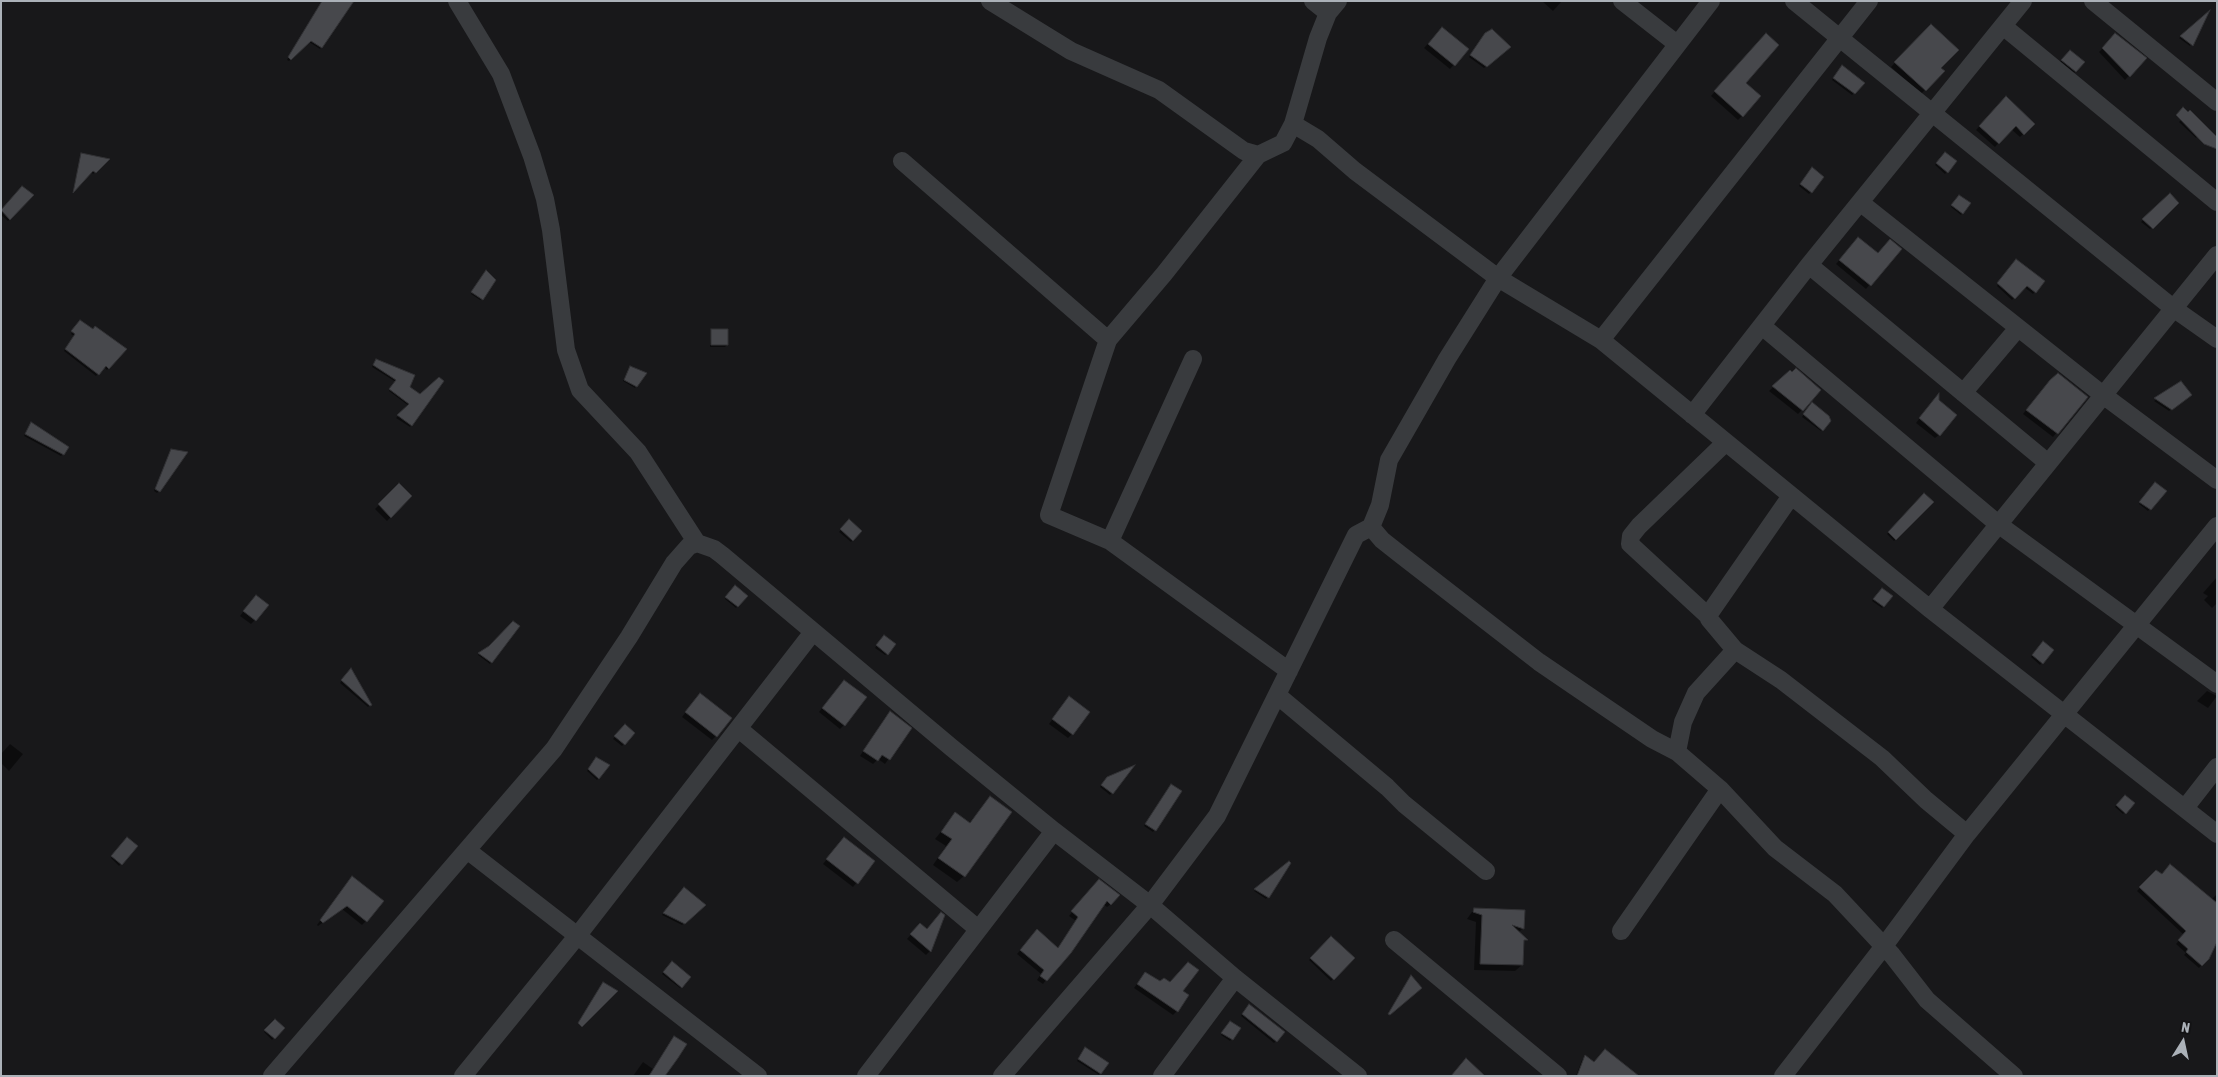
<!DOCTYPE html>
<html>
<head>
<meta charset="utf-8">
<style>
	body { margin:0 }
	#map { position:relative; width:2218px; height:1077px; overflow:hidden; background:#18181a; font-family:"Asap Condensed",sans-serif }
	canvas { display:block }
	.frame { position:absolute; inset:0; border:2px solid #abb1b8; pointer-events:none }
	.north { position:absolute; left:2158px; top:1017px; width:50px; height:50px; -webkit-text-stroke:4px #131315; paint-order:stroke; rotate:10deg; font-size:14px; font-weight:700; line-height:20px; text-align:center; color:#abb1b8 }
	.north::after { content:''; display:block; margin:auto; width:18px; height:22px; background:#abb1b8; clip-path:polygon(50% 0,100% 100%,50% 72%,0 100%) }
</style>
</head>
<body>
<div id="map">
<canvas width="2218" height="1077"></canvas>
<div class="frame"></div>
<div class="north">N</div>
</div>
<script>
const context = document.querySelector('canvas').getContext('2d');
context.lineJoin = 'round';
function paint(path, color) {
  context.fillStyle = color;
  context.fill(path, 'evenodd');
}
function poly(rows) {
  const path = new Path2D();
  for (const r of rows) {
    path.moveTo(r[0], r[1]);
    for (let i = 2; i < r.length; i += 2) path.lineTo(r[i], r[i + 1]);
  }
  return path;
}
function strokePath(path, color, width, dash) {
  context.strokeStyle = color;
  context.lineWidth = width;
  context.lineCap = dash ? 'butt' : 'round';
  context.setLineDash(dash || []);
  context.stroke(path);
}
paint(poly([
	[323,1,321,47,320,49,309,42,289,61,287,60],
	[1542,1,1562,1,1553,11],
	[2207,14,2190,46,2179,38,2181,37],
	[1931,25,1940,68,1943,71,1921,94,1891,67],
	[1438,33,1467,50,1450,69,1424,48],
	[1484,37,1509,47,1484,68,1469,57],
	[1762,39,1744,83,1742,116,1738,120,1711,96],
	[2112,39,2145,58,2125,80,2099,52],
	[2070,51,2083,62,2074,73,2060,62],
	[1843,67,1864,83,1852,95,1832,80],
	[2006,98,2034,124,2020,137,2011,129,1995,147,1976,130],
	[2190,111,2205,125,2196,138,2179,122],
	[1945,153,1955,161,1945,174,1935,165],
	[81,155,108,159,93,174,91,172,73,191],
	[1810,171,1811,192,1809,194,1799,186],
	[22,188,32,196,8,221,1,215,1,211],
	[2170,195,2178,203,2150,229,2141,222],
	[1958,198,1962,213,1961,215,1951,207],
	[1855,242,1877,255,1900,249,1866,289,1836,264],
	[2014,262,2044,281,2033,294,2024,287,2012,300,1997,286],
	[484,274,482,299,480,300,471,294],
	[79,323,125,349,107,370,104,367,96,376,64,351,74,336,71,334],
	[712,330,727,345,725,347,710,347],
	[375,362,409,387,411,425,410,427,396,418,409,406,389,391,396,382,372,367],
	[630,368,636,386,635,388,623,381],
	[1790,371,1802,410,1798,414,1769,391],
	[2181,383,2189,397,2169,411,2154,401],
	[2046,385,2086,397,2053,437,2023,414],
	[1932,402,1939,435,1935,438,1916,423],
	[1810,406,1829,421,1821,431,1802,417],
	[31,424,63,454,61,456,24,436],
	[171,450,159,491,157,493,154,491],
	[2156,484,2165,491,2148,511,2139,504],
	[399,485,411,496,387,521,375,509],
	[1924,495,1932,502,1894,541,1887,534],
	[849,521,860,531,851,542,839,532],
	[2217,577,2217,603,2212,608,2204,600,2208,596,2203,593],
	[735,587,746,596,736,608,725,599],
	[1882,589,1891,596,1882,608,1872,601],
	[252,600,255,620,251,624,240,616],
	[882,638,887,654,885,655,875,648],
	[2043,643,2052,650,2040,665,2031,657],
	[479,654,491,662,490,664,478,655],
	[351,670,370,705,368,707,340,683],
	[840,685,844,725,840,729,819,712],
	[2207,691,2217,696,2208,708,2197,701],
	[696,699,716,736,712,740,682,717],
	[1065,702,1072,734,1068,738,1049,724],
	[886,716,910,728,885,764,878,759,873,764,860,756],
	[625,726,634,733,622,746,613,739],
	[10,744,23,754,9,771,1,763,1,754],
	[595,761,599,778,597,780,587,771],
	[1105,781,1112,793,1110,795,1100,787],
	[1169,787,1180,792,1153,832,1144,826],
	[2125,796,2133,803,2123,814,2115,807],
	[990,798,964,876,957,882,933,865,946,846,935,839,954,816,969,823],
	[127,838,137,846,119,866,111,858],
	[840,843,874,862,853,887,823,864],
	[1289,863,1266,899,1254,891],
	[2156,871,2211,900,2217,894,2217,940,2208,958,2199,968,2184,955,2186,953,2176,944,2184,935,2137,891],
	[352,877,366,921,362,925,342,909,318,926,317,925],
	[1095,884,1111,904,1107,907,1103,904,1043,984,1037,980,1041,974,1017,954,1034,935,1058,949,1076,921,1069,916],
	[684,889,704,905,682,925,662,915],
	[1474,909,1523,928,1518,933,1522,965,1515,971,1474,970,1476,922,1467,919],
	[916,929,930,951,926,955,907,939],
	[1331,938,1353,958,1331,981,1309,960],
	[672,963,689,977,680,988,662,974],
	[1142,977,1181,991,1177,1011,1173,1015,1134,988],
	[1249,1006,1284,1032,1274,1043,1241,1016],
	[275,1021,283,1028,272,1040,264,1032],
	[1228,1024,1239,1028,1230,1041,1221,1035],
	[674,1038,664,1076,633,1076,643,1062,653,1069],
	[1084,1051,1100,1073,1099,1075,1077,1061],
	[1586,1057,1594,1064,1631,1076,1576,1076,1582,1060]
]), '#0007');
const building = poly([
	[322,1,354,1,322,48,311,41,291,60,288,57,322,1],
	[2210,10,2193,46,2180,36,2210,10],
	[1931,24,1959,50,1941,68,1945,71,1926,91,1894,62,1931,24],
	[1442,27,1469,49,1455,66,1428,44,1442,27],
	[1492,29,1511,47,1487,67,1470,55,1485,33,1492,29],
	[1766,33,1779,45,1746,83,1761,96,1743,117,1714,91,1766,33],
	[2115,33,2147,58,2130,77,2102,48,2115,33],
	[2070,50,2085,62,2076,72,2061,60,2070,50],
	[1842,65,1865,83,1855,94,1833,78,1842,65],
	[2006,96,2035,124,2024,135,2016,126,1999,144,1979,126,2006,96],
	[2183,107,2188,112,2190,110,2217,137,2217,149,2204,144,2176,115,2183,107],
	[1945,152,1957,161,1948,173,1936,163,1945,152],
	[81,153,110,159,96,173,93,171,73,193,81,153],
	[1812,167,1824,177,1812,193,1800,184,1812,167],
	[22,186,34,195,10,220,1,210,22,186],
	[2170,193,2179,203,2153,229,2142,219,2170,193],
	[1959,195,1971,203,1963,214,1951,205,1959,195],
	[1858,237,1878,253,1890,239,1902,249,1871,286,1839,260,1858,237],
	[2016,259,2045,281,2036,293,2027,286,2015,299,1997,283,2016,259],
	[486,270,496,280,483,300,471,292,486,270],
	[80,320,93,329,95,326,127,349,109,369,106,366,99,375,65,349,75,334,71,331,80,320],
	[711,329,728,329,728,345,711,345,711,329],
	[376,359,415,375,410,387,420,394,439,377,444,381,412,426,397,415,409,404,389,389,396,380,373,365,376,359],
	[630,366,647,373,637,387,624,380,630,366],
	[1796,368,1821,390,1803,411,1772,386,1790,370,1792,372,1796,368],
	[2058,373,2088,397,2058,434,2026,410,2050,380,2058,373],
	[2181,381,2192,395,2172,410,2154,398,2181,381],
	[1939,393,1939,400,1957,415,1940,436,1919,418,1939,393],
	[1812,402,1829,416,1831,421,1823,431,1803,414,1812,402],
	[31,422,69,447,64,455,25,434,31,422],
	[171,449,188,452,160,492,155,489,171,449],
	[2155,482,2167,491,2151,510,2139,502,2155,482],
	[399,483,412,496,391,518,378,504,399,483],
	[1924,493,1934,502,1896,540,1888,532,1924,493],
	[849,519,862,531,853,541,840,529,849,519],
	[735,585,748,596,738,607,725,597,735,585],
	[1882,588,1893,596,1884,607,1873,599,1882,588],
	[256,595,269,605,256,621,243,611,256,595],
	[513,621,520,626,492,663,478,653,489,646,513,621],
	[884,635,896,644,888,655,876,645,884,635],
	[2043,641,2054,650,2043,664,2032,655,2043,641],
	[351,668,372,705,370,706,341,680,351,668],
	[844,680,867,697,845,726,822,708,844,680],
	[700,693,732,718,717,737,685,712,700,693],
	[1069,696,1090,712,1073,735,1052,719,1069,696],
	[890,711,912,728,890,760,882,755,878,761,863,751,890,711],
	[625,724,635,733,625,745,614,736,625,724],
	[596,757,610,765,599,779,588,769,596,757],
	[1135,765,1113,794,1101,785,1107,777,1135,765],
	[1171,784,1182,791,1156,831,1145,824,1171,784],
	[2125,795,2135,803,2126,814,2116,805,2125,795],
	[990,796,1012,812,965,877,938,858,952,839,941,832,955,812,970,823,990,796],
	[127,837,138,846,122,865,111,856,127,837],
	[844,837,875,861,858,884,826,859,844,837],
	[1289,861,1291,863,1269,898,1254,889,1289,861],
	[2170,864,2217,903,2217,942,2209,959,2202,966,2186,952,2188,949,2178,940,2186,931,2139,887,2156,870,2162,874,2170,864],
	[352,876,384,901,367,922,347,906,323,923,320,920,352,876],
	[1099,879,1120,895,1111,905,1107,901,1071,953,1047,981,1040,976,1044,970,1020,950,1037,929,1058,948,1078,917,1071,911,1099,879],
	[684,887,706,905,685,924,663,913,684,887],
	[1474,908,1525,910,1524,929,1512,925,1528,940,1524,940,1523,965,1480,964,1482,915,1473,912,1474,908],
	[941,912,945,915,931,952,910,934,920,923,927,929,941,912],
	[1331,936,1355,958,1334,980,1310,958,1331,936],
	[672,961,691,977,682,988,663,972,672,961],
	[1188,962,1199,970,1183,991,1189,995,1178,1012,1137,984,1145,972,1160,981,1164,978,1170,982,1188,962],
	[1411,975,1422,988,1390,1015,1388,1014,1411,975],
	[603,982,618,991,582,1027,578,1023,603,982],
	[1249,1004,1285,1032,1277,1042,1242,1014,1249,1004],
	[275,1019,285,1028,275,1039,264,1030,275,1019],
	[1230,1021,1241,1028,1233,1040,1221,1033,1230,1021],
	[674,1036,687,1044,678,1058,665,1076,649,1076,674,1036],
	[1085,1047,1109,1063,1101,1074,1078,1059,1085,1047],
	[1605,1049,1639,1076,1577,1076,1585,1055,1594,1062,1605,1049],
	[1466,1058,1485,1076,1451,1076,1466,1058]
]);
paint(building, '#47484c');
strokePath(building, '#323235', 1);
strokePath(poly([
	[457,1,501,74,532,156,545,199,551,230,566,350,580,390,638,452,697,543],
	[990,1,1071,51,1159,90,1244,151,1258,155,1283,143,1293,124,1318,38,1328,13,1338,1],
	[1313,1,1328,13],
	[1622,1,1677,44],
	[1711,1,1498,278,1447,359,1389,460,1380,505,1371,527,1382,540,1401,555,1539,662,1652,739,1677,752,1720,789,1775,848,1835,894,1892,955,1927,1000,2014,1076],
	[1794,1,2173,308,2217,339],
	[2093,1,2217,102],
	[2003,26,2217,202],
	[1293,124,1318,139,1355,171,1498,278,1601,340,1930,609,2217,834],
	[1258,155,1164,274,1108,340,1049,515,1110,541,1289,671],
	[902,161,1108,340],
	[1861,203,2103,395,2217,480],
	[1809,265,2048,463],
	[1762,326,1998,524,2217,684],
	[1601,340,1869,1],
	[1963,393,2018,328],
	[1692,415,1809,265,2023,1],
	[1110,541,1193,359],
	[1930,609,2217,255],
	[1708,616,1630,544,1631,536,1639,526,1725,443],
	[1735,650,1709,619,1709,614,1791,496],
	[1277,695,1387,787,1404,804,1486,871],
	[739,729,978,929],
	[1677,752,1683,722,1696,693,1735,650,1781,680,1882,758,1926,800,1967,834],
	[2185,808,2217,767],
	[467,850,758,1076],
	[1621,931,1720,789],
	[1394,940,1558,1076],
	[272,1076,554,749,629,637,674,563,689,546,697,543,714,549,722,555,952,748,1054,831,1150,905,1235,978,1358,1076],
	[463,1076,578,935,813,632],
	[866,1076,1054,831],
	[1002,1076,1150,905,1217,816,1356,535,1371,527],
	[1162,1076,1235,978],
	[1783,1076,1884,946,1967,834,2217,526]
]), '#393b3e', 18);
</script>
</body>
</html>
